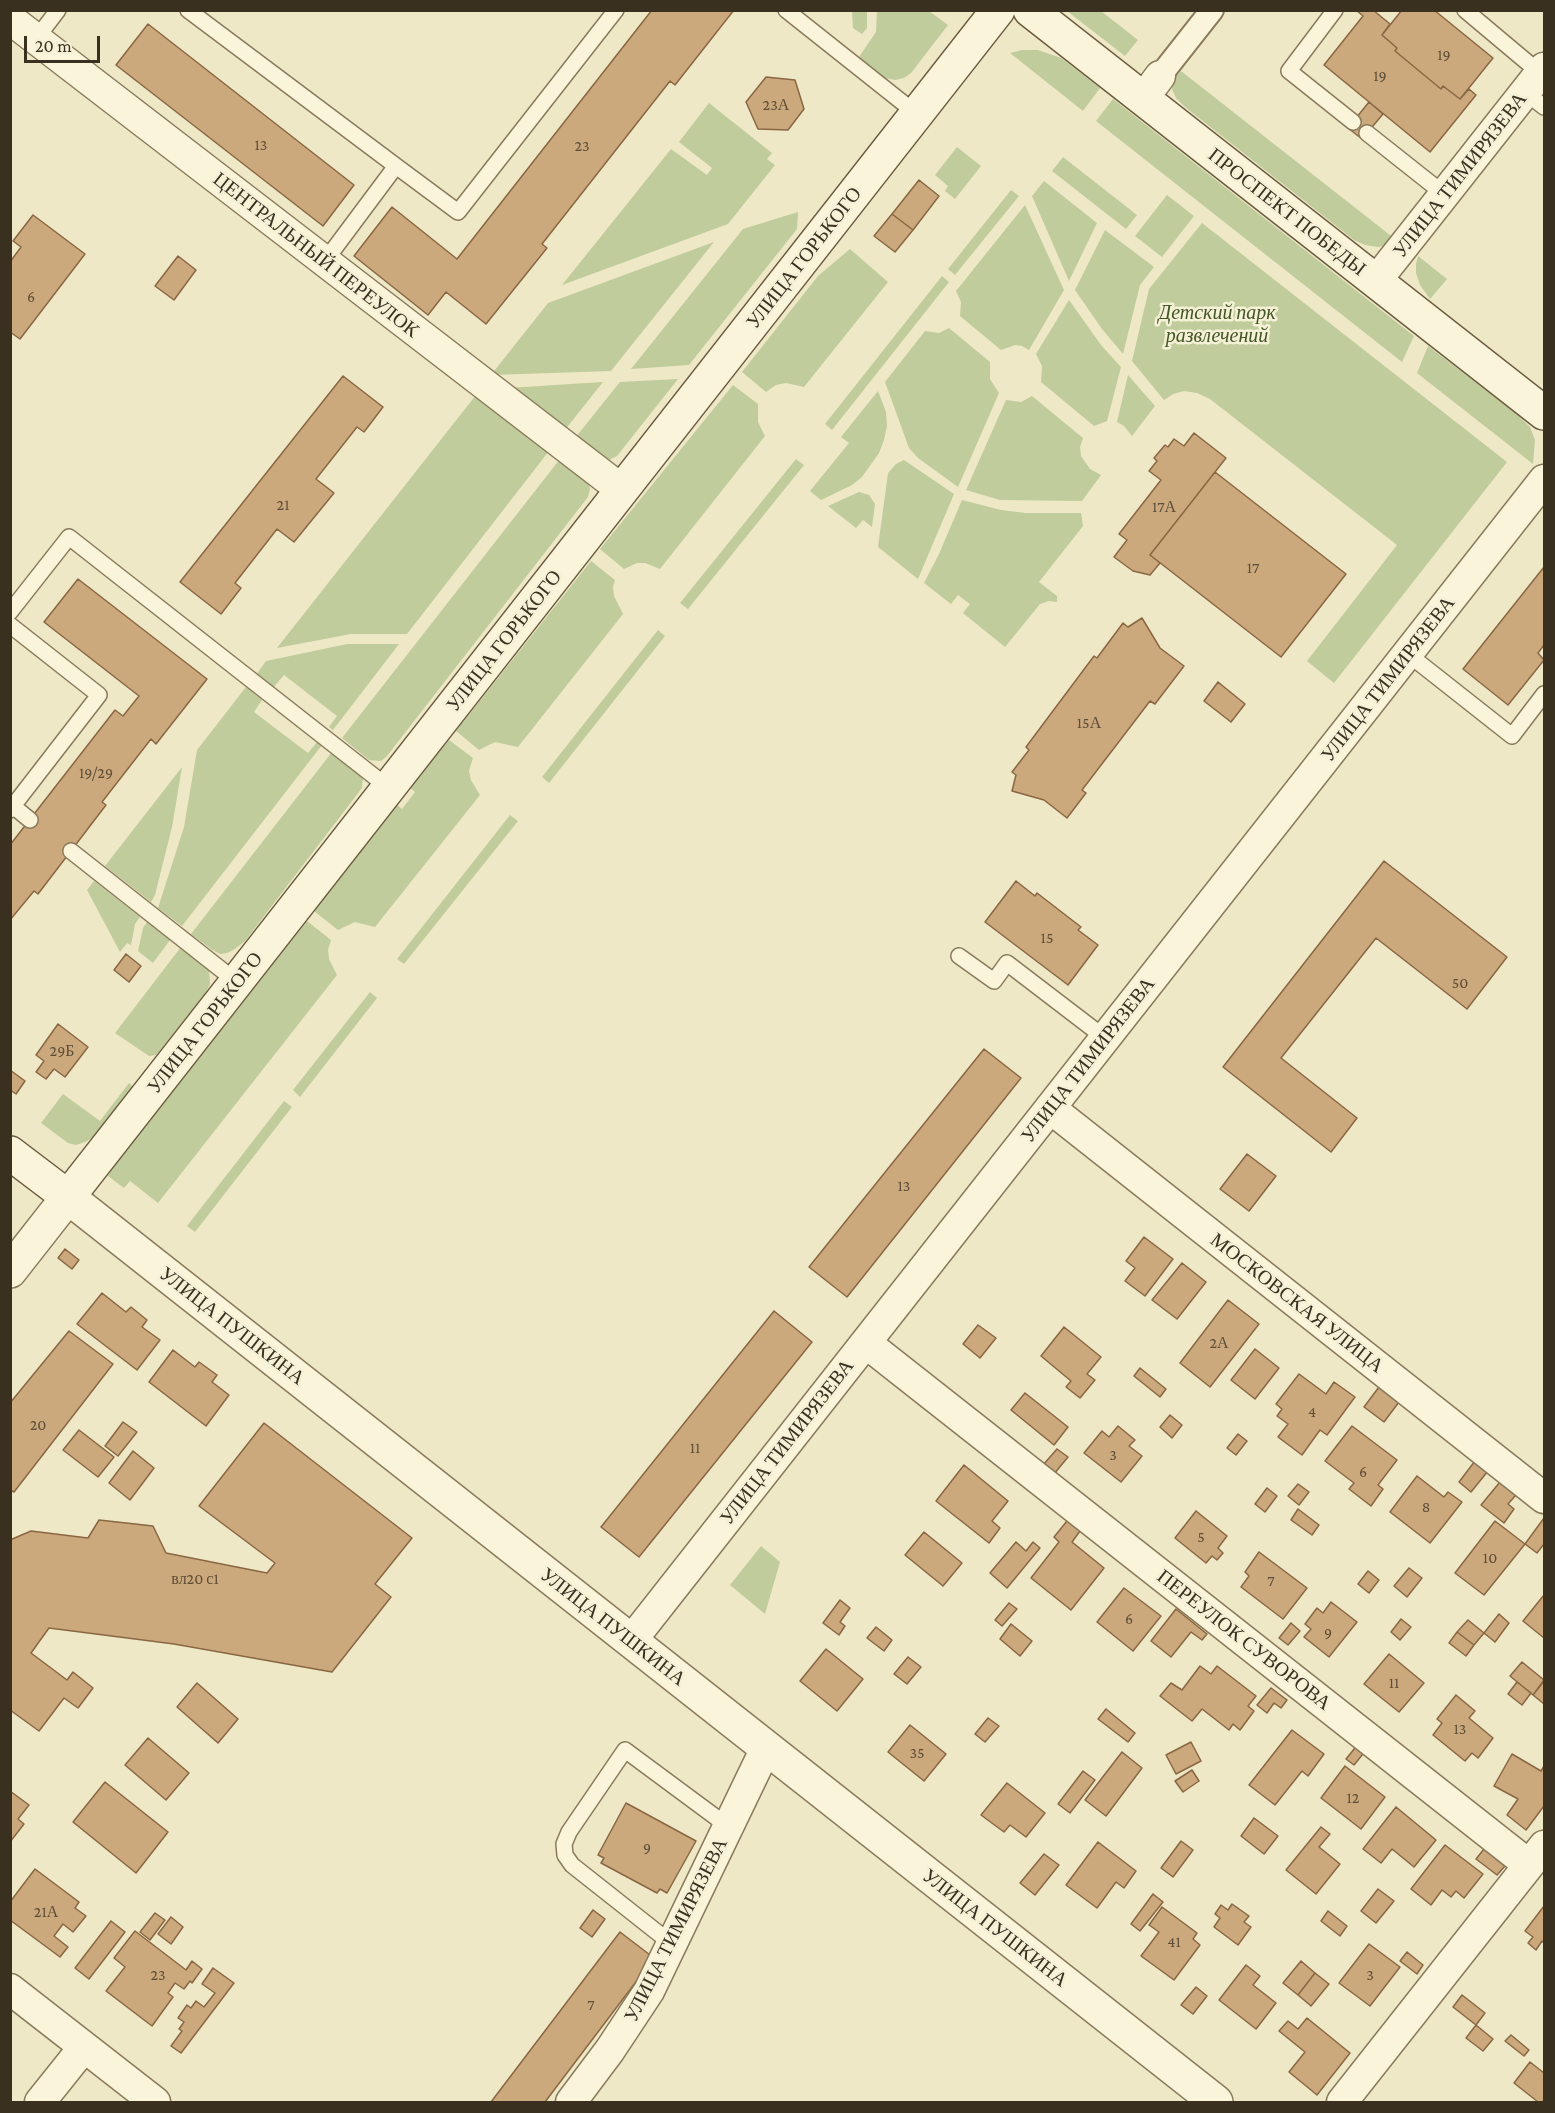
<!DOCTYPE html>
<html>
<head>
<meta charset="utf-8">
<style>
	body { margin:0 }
	#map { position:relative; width:1555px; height:2113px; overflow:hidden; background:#eee8c7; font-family:"Crimson Pro",serif }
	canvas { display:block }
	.frame { position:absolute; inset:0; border:12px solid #3a3020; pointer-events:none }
	.scale { position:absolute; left:24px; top:36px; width:76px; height:27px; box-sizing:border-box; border:3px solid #3a3020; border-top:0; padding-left:8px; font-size:18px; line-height:21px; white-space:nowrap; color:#3a3020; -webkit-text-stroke:4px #f5f1d6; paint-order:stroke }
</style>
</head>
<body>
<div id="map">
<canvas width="1555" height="2113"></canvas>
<div class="frame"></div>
<div class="scale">20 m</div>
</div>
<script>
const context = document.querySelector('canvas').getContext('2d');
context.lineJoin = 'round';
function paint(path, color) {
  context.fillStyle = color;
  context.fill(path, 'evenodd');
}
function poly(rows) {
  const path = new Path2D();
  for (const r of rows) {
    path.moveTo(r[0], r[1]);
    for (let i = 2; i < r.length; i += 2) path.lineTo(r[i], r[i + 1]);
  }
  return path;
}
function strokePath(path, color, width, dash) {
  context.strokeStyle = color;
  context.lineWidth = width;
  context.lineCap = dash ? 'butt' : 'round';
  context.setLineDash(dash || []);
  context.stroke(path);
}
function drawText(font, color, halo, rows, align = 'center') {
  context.font = font + ' "Crimson Pro",serif';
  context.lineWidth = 5;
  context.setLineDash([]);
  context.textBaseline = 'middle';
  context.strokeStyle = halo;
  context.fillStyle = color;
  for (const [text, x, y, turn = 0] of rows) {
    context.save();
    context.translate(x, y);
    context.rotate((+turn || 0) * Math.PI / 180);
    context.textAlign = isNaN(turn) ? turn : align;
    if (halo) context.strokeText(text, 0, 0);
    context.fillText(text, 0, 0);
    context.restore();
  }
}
paint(poly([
	[852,11,867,11,867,28,862,34,853,28],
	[877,11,929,11,948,25,911,73,904,78,895,80,885,78,859,57,876,32],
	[1067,11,1101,11,1138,40,1125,56],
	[1022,50,1038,50,1061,58,1100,88,1083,111,1010,53],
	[1181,71,1395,239,1388,245,1378,247,1365,245,1354,240,1185,107,1176,98,1172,89,1173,80],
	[1113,99,1414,336,1402,362,1096,121],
	[709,103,772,153,767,159,775,165,728,224,562,285,671,149,707,175,712,168,679,142],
	[957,147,981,166,955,199,945,191,948,186,935,175],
	[1063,157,1137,215,1126,229,1052,171],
	[1044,181,1097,223,1069,281,1032,196],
	[1011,190,1019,196,955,275,948,269],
	[1167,195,1194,216,1162,257,1135,236],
	[1025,205,1064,290,1029,350,1022,346,1015,345,1001,350,960,316,961,302,956,291],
	[798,212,797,229,689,365,631,369,743,229],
	[1202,223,1507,462,1334,683,1307,661,1397,545,1210,399,1197,393,1184,391,1173,394,1164,400,1132,361,1149,289],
	[1105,230,1154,267,1140,285,1123,354,1102,329,1075,290],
	[714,242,611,371,491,375,548,303],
	[850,249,888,282,804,387,786,383,776,385,766,392,742,372,818,276],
	[1418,256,1447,279,1430,299,1420,285,1416,273,1416,264],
	[942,276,949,282,832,430,825,424],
	[1069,300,1101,345,1121,367,1107,421,1094,426,1041,382,1042,366,1036,354],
	[949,328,990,362,990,379,999,393,958,487,918,458,909,448,885,382,925,331,939,333],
	[1428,346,1518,415,1530,427,1535,440,1533,464,1417,373],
	[1128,375,1155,406,1132,436,1124,426,1117,422],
	[678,379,617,456,609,460,599,457,575,438,620,382],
	[603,382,564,431,507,388],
	[733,385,758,404,758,422,765,436,660,569,645,563,637,563,624,569,600,549],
	[878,391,886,412,887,426,884,440,879,453,862,477,852,485,821,500,810,491,849,443,841,437],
	[476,395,549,451,407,634,351,634,277,648],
	[1032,396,1083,438,1080,447,1081,456,1090,469,1101,475,1082,501,1000,500,966,490,1006,400,1021,402],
	[560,459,589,484,590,489,588,497,387,756,381,761,369,760,342,738],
	[796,459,804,465,688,609,680,603],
	[904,460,954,494,918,579,878,547,888,473,896,464],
	[859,492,869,495,875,504,872,527,863,520,856,528,828,506],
	[962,500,1001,510,1026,513,1081,513,1083,526,1039,582,1057,596,1057,602,1049,601,1040,604,1005,647,963,613,970,604,958,595,951,604,924,583,939,554],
	[591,561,615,580,613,587,614,596,623,614,518,747,495,742,479,750,456,731],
	[658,630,665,636,549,783,542,777],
	[347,644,399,644,333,730,329,727,337,716,284,675,273,688,256,675,266,661],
	[246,687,262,700,254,712,308,753,318,741,322,745,182,926,158,908,184,827,197,750],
	[449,740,473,758,469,771,471,780,480,795,375,927,355,922,338,930,314,911,397,805,402,809,415,792,410,788],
	[332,752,363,777,362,788,245,941,235,949,227,953,220,954,211,949,191,934],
	[182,767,172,827,155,895,151,902,105,866],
	[510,815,518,821,404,964,397,959],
	[94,881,140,917,135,924,131,945,127,943,120,952,87,890],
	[307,921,331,940,328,950,329,959,337,975,158,1203,130,1181,124,1188,108,1176,114,1166],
	[147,922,170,940,153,963,138,951,143,928],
	[181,947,209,969,210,984,206,992,161,1049,156,1055,149,1056,115,1033],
	[370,992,377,998,300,1097,293,1090],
	[129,1083,133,1087,102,1127,94,1137,85,1142,76,1145,68,1143,41,1123,63,1094,100,1121],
	[284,1101,292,1107,195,1232,187,1226],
	[761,1546,780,1562,765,1614,730,1585]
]), '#c0cc9b');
const building = poly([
	[652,10,734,10,675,85,670,81,542,244,547,248,486,324,446,292,428,315,354,256,392,207,457,259,652,10],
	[1356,10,1373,10,1390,24,1382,35,1397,48,1395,51,1441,89,1443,86,1460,99,1469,89,1476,95,1430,152,1324,65,1363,16,1356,10],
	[1402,10,1434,10,1493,58,1460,99,1443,86,1441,89,1395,51,1397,48,1382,35,1402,10],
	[148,24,354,185,323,226,116,65,148,24],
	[766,77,795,80,804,109,788,130,758,129,746,102,766,77],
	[1369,102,1383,114,1362,139,1348,128,1369,102],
	[919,180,939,196,913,230,892,214,919,180],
	[892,214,913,230,895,252,874,236,892,214],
	[33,215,85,254,20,339,10,332,10,262,21,247,13,241,33,215],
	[178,256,196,270,174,300,155,286,178,256],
	[343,376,383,407,364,432,357,427,316,479,334,493,294,542,277,529,235,583,241,588,221,614,180,582,343,376],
	[1194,433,1226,458,1150,555,1160,563,1150,575,1133,571,1114,557,1127,540,1119,534,1161,480,1149,471,1157,461,1154,458,1165,445,1168,447,1174,439,1184,446,1194,433],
	[1215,472,1346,574,1281,657,1150,555,1215,472],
	[1544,567,1544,645,1538,653,1544,660,1508,705,1463,669,1544,567],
	[78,579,207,679,156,744,151,739,102,802,106,805,38,894,34,891,10,920,10,845,115,710,123,716,139,696,44,622,78,579],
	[1142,618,1160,648,1184,666,1155,704,1150,701,1082,790,1086,793,1067,818,1044,800,1012,791,1016,775,1012,772,1029,750,1026,747,1094,656,1097,658,1123,623,1128,627,1142,618],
	[1218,682,1245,704,1231,722,1204,701,1218,682],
	[1384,861,1507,957,1467,1009,1376,938,1281,1058,1357,1118,1331,1152,1223,1067,1384,861],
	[1016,881,1035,896,1037,893,1081,927,1078,930,1098,945,1068,985,985,922,1016,881],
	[126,954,141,966,129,982,114,970,126,954],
	[58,1024,88,1047,65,1077,54,1069,46,1079,36,1072,44,1061,36,1055,58,1024],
	[984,1049,1021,1078,847,1297,809,1267,984,1049],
	[10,1070,25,1081,16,1094,10,1090,10,1070],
	[1247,1154,1276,1176,1249,1211,1220,1189,1247,1154],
	[1144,1237,1173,1259,1145,1296,1125,1281,1135,1268,1126,1261,1144,1237],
	[65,1249,79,1260,72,1269,58,1258,65,1249],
	[1182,1263,1206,1282,1177,1319,1152,1300,1182,1263],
	[102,1293,126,1312,131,1307,147,1320,142,1327,160,1340,137,1370,77,1324,102,1293],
	[1228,1300,1259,1324,1210,1387,1180,1363,1228,1300],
	[774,1311,812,1342,639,1557,601,1527,774,1311],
	[978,1325,996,1338,980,1358,963,1344,978,1325],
	[1064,1327,1101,1357,1087,1374,1095,1380,1080,1398,1066,1387,1071,1381,1041,1356,1064,1327],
	[69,1331,113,1364,14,1492,10,1490,10,1403,69,1331],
	[1255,1349,1279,1368,1255,1399,1231,1380,1255,1349],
	[173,1350,195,1367,199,1362,217,1375,212,1382,229,1395,206,1426,149,1382,173,1350],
	[1140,1368,1166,1389,1160,1397,1134,1376,1140,1368],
	[1299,1374,1326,1394,1334,1382,1355,1397,1327,1435,1320,1430,1302,1455,1278,1437,1288,1424,1277,1416,1282,1409,1276,1404,1299,1374],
	[1379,1387,1399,1402,1384,1422,1364,1407,1379,1387],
	[1025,1393,1068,1427,1054,1445,1011,1410,1025,1393],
	[1170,1415,1182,1425,1172,1438,1160,1427,1170,1415],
	[123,1422,137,1432,118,1456,105,1446,123,1422],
	[264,1423,412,1538,375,1584,391,1597,332,1672,174,1644,49,1628,31,1653,67,1680,73,1672,93,1688,78,1708,64,1698,39,1731,10,1710,10,1540,31,1531,88,1538,99,1520,153,1526,166,1553,267,1573,275,1563,199,1506,264,1423],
	[1118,1426,1135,1440,1129,1446,1142,1456,1121,1482,1084,1453,1102,1431,1109,1437,1118,1426],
	[1352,1426,1397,1460,1378,1485,1383,1489,1371,1506,1349,1489,1354,1483,1325,1461,1352,1426],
	[79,1430,114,1457,98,1477,63,1450,79,1430],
	[1238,1434,1247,1441,1236,1455,1227,1448,1238,1434],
	[1057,1449,1068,1457,1054,1474,1043,1465,1057,1449],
	[133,1451,154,1468,130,1500,109,1483,133,1451],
	[1475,1461,1488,1471,1471,1492,1459,1482,1475,1461],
	[964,1465,1008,1501,992,1521,1000,1528,989,1543,936,1501,964,1465],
	[1417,1476,1444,1497,1448,1492,1462,1502,1430,1543,1390,1512,1417,1476],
	[1500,1482,1516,1495,1508,1504,1514,1509,1504,1523,1481,1505,1500,1482],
	[1298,1484,1309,1492,1299,1505,1288,1496,1298,1484],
	[1267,1488,1277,1496,1265,1512,1255,1504,1267,1488],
	[1298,1509,1319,1525,1312,1535,1291,1520,1298,1509],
	[1196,1511,1227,1536,1218,1548,1223,1553,1217,1560,1212,1556,1206,1563,1175,1538,1196,1511],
	[1544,1518,1544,1544,1537,1553,1525,1544,1544,1518],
	[1067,1521,1080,1531,1072,1542,1104,1568,1071,1610,1031,1578,1059,1542,1054,1537,1067,1521],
	[1495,1521,1525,1544,1484,1595,1455,1573,1495,1521],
	[924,1532,962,1563,943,1586,905,1555,924,1532],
	[1016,1542,1026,1551,1033,1542,1040,1548,1007,1588,990,1573,1016,1542],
	[1259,1552,1307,1588,1283,1619,1241,1587,1249,1576,1245,1572,1259,1552],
	[1409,1568,1422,1578,1407,1597,1394,1586,1409,1568],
	[1368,1571,1379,1580,1369,1593,1358,1584,1368,1571],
	[1124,1588,1161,1616,1133,1651,1097,1622,1124,1588],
	[1544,1595,1544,1638,1523,1621,1544,1595],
	[840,1600,850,1608,840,1622,845,1626,839,1635,823,1623,840,1600],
	[1331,1602,1357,1622,1329,1657,1304,1637,1311,1629,1305,1624,1317,1608,1323,1613,1331,1602],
	[1009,1603,1017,1609,1002,1626,995,1620,1009,1603],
	[1176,1609,1207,1634,1202,1640,1191,1632,1171,1657,1151,1641,1176,1609],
	[1499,1614,1509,1623,1495,1642,1484,1633,1499,1614],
	[1401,1619,1411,1627,1400,1640,1391,1632,1401,1619],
	[1468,1620,1484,1633,1474,1645,1457,1632,1468,1620],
	[1291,1623,1300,1631,1288,1645,1279,1638,1291,1623],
	[1011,1624,1032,1641,1020,1656,1000,1639,1011,1624],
	[876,1627,892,1640,884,1651,867,1638,876,1627],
	[1457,1632,1474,1645,1466,1656,1449,1643,1457,1632],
	[826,1649,863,1679,837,1711,800,1681,826,1649],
	[1389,1654,1424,1683,1399,1712,1364,1684,1389,1654],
	[908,1657,921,1667,907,1684,894,1674,908,1657],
	[1522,1662,1544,1680,1533,1695,1510,1676,1522,1662],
	[1200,1666,1211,1674,1217,1666,1256,1696,1248,1706,1254,1711,1240,1730,1233,1724,1229,1730,1202,1709,1192,1721,1160,1696,1171,1683,1182,1690,1200,1666],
	[1544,1681,1544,1704,1533,1695,1544,1681],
	[1517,1682,1531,1693,1522,1705,1508,1694,1517,1682],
	[197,1683,238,1719,218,1743,177,1707,197,1683],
	[1271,1688,1287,1700,1281,1708,1274,1703,1267,1713,1257,1705,1271,1688],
	[1456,1695,1475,1711,1469,1718,1493,1738,1478,1758,1472,1753,1465,1761,1433,1735,1442,1723,1437,1719,1456,1695],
	[1106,1709,1135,1733,1128,1742,1098,1719,1106,1709],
	[988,1718,999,1726,985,1742,975,1734,988,1718],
	[910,1725,946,1754,924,1781,888,1752,910,1725],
	[1292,1730,1324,1754,1308,1776,1302,1771,1275,1805,1249,1785,1292,1730],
	[148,1738,189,1773,166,1800,125,1765,148,1738],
	[1191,1742,1201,1761,1176,1774,1166,1755,1191,1742],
	[1359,1743,1367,1749,1354,1765,1346,1759,1359,1743],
	[1122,1752,1142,1768,1106,1816,1085,1800,1122,1752],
	[1512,1754,1541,1771,1544,1766,1544,1806,1526,1830,1507,1815,1518,1799,1494,1786,1512,1754],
	[1345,1766,1385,1797,1361,1829,1321,1798,1345,1766],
	[1192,1770,1199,1781,1183,1792,1175,1781,1192,1770],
	[1083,1771,1095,1780,1070,1813,1058,1804,1083,1771],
	[105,1782,168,1832,136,1873,73,1822,105,1782],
	[1007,1783,1045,1813,1026,1837,1010,1825,1004,1832,981,1815,1007,1783],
	[10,1791,29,1805,18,1819,24,1824,10,1842,10,1791],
	[626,1803,696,1841,667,1893,660,1889,657,1893,601,1863,604,1858,598,1855,626,1803],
	[1396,1807,1436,1840,1414,1867,1392,1849,1381,1863,1363,1849,1396,1807],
	[1254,1818,1278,1836,1264,1854,1241,1836,1254,1818],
	[1321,1827,1330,1834,1319,1847,1340,1864,1316,1894,1286,1870,1321,1827],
	[1181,1841,1193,1850,1173,1877,1161,1868,1181,1841],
	[1098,1842,1136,1871,1124,1888,1116,1882,1097,1908,1066,1885,1098,1842],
	[1445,1845,1483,1874,1464,1898,1456,1891,1451,1897,1442,1890,1431,1905,1411,1889,1445,1845],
	[1484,1849,1505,1866,1497,1875,1476,1859,1484,1849],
	[1044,1854,1059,1865,1035,1895,1020,1883,1044,1854],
	[35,1869,79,1902,75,1908,86,1916,73,1932,63,1924,54,1936,68,1947,60,1957,10,1920,10,1902,35,1869],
	[1378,1889,1394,1901,1376,1923,1361,1911,1378,1889],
	[1153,1894,1163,1902,1140,1931,1131,1924,1153,1894],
	[1232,1904,1249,1916,1244,1922,1251,1927,1238,1945,1214,1927,1220,1918,1215,1914,1221,1905,1228,1910,1232,1904],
	[1544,1906,1544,1943,1542,1941,1536,1950,1528,1943,1533,1937,1525,1931,1544,1906],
	[1162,1907,1197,1933,1193,1939,1200,1945,1174,1980,1141,1956,1159,1932,1149,1925,1162,1907],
	[593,1910,605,1919,592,1937,580,1928,593,1910],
	[1328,1911,1347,1926,1340,1936,1321,1921,1328,1911],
	[155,1913,165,1920,150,1940,140,1932,155,1913],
	[171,1917,183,1927,171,1944,158,1934,171,1917],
	[111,1921,125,1932,89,1979,75,1968,111,1921],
	[135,1931,186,1970,192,1961,202,1969,192,1983,190,1981,184,1989,175,1983,168,1993,173,1997,152,2026,106,1991,125,1967,114,1958,135,1931],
	[620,1932,654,1958,545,2102,491,2102,620,1932],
	[1369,1944,1400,1967,1370,2006,1339,1983,1369,1944],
	[1407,1952,1423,1965,1417,1974,1400,1961,1407,1952],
	[1301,1961,1315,1973,1298,1995,1283,1983,1301,1961],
	[1246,1965,1260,1976,1253,1985,1276,2003,1256,2029,1219,2000,1246,1965],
	[213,1968,234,1983,181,2053,171,2046,182,2031,179,2029,184,2022,178,2018,187,2005,191,2008,196,2001,204,2007,215,1993,202,1984,213,1968],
	[1315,1973,1329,1984,1311,2006,1298,1995,1315,1973],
	[1196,1987,1207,1996,1193,2014,1181,2005,1196,1987],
	[1462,1995,1485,2013,1476,2025,1453,2007,1462,1995],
	[1307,2018,1350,2053,1317,2095,1289,2072,1305,2052,1279,2031,1288,2021,1298,2029,1307,2018],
	[1476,2025,1493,2039,1483,2051,1466,2038,1476,2025],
	[1511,2035,1529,2050,1524,2056,1505,2041,1511,2035],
	[1530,2062,1544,2073,1544,2100,1542,2102,1538,2102,1514,2083,1530,2062]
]);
paint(building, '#cca87d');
strokePath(building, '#896742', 1.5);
const service = poly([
	[188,10,396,166],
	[786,10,917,114],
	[1335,10,1289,71,1353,122],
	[1465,10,1540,73],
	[36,39,58,10],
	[1525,92,1544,107],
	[1367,133,1444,194],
	[325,261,396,166,458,212,616,10],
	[10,612,69,537,389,788],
	[10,625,99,695,10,810],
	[1408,654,1512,736,1544,694],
	[13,806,30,820],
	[71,851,237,982],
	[959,956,994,981,1007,963,1105,1038],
	[672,1944,572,1865,565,1855,564,1844,569,1832,625,1750,729,1827]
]);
const pedestrian = poly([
	[1160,76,1212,10]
]);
const minor = poly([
	[10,19,622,490],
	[1143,99,1160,76],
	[1376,281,1544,68],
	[1050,1108,1544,1498],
	[866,1343,1529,1865],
	[631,1641,1544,480],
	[10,1989,155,2102],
	[40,2102,84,2047],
	[571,2102,610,2050,649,1991,766,1748],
	[1342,2102,1544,1846]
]);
const tertiary = poly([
	[10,1271,68,1197,1216,2102]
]);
const secondary = poly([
	[1030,10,1544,413],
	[10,1153,68,1197,998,10]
]);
strokePath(service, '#8a7a5c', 18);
strokePath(pedestrian, '#8a7a5c', 26);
strokePath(minor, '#8a7a5c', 33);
strokePath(tertiary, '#8a7a5c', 36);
strokePath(secondary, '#6c5b3f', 36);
strokePath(service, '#f9f4da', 15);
strokePath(pedestrian, '#f9f4da', 22);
strokePath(minor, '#f9f4da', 30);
strokePath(tertiary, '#f9f4da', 33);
strokePath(secondary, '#f9f4da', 33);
drawText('16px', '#5e4e37', null, [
	["19",1444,55],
	["19",1380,76],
	["23А",776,105],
	["13",261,145],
	["23",582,146],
	["6",31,297],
	["21",283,505],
	["17А",1164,507],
	["17",1253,568],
	["15А",1089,723],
	["19/29",96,773],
	["15",1047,938],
	["50",1460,983],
	["29Б",62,1051],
	["13",904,1186],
	["2А",1219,1343],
	["4",1312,1412],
	["20",38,1425],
	["11",695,1448],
	["3",1113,1455],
	["6",1363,1472],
	["8",1426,1507],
	["5",1201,1537],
	["10",1490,1558],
	["вл20 с1",195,1579],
	["7",1271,1581],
	["6",1129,1619],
	["9",1328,1633],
	["11",1394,1683],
	["13",1460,1729],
	["35",917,1753],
	["12",1353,1798],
	["9",647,1848],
	["21А",46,1912],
	["41",1174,1942],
	["23",158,1975],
	["3",1370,1975],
	["7",591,2005]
]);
drawText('20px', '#3a3020', '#f5f1d6', [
	["УЛИЦА ТИМИРЯЗЕВА",1460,175,-52],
	["ПРОСПЕКТ ПОБЕДЫ",1287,212,38],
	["ЦЕНТРАЛЬНЫЙ ПЕРЕУЛОК",316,255,38],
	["УЛИЦА ГОРЬКОГО",804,258,-52],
	["УЛИЦА ГОРЬКОГО",504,641,-52],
	["УЛИЦА ТИМИРЯЗЕВА",1388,679,-52],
	["УЛИЦА ГОРЬКОГО",205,1023,-52],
	["УЛИЦА ТИМИРЯЗЕВА",1088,1060,-52],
	["МОСКОВСКАЯ УЛИЦА",1297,1303,38],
	["УЛИЦА ПУШКИНА",232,1326,38],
	["УЛИЦА ТИМИРЯЗЕВА",787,1442,-52],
	["УЛИЦА ПУШКИНА",613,1627,38],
	["ПЕРЕУЛОК СУВОРОВА",1244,1640,38],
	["УЛИЦА ПУШКИНА",995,1928,38],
	["УЛИЦА ТИМИРЯЗЕВА",676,1930,-63]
]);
drawText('italic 20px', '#445627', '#f5f1d6', [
	["Детский парк",1217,313],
	["развлечений",1217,336]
]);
</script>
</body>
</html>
